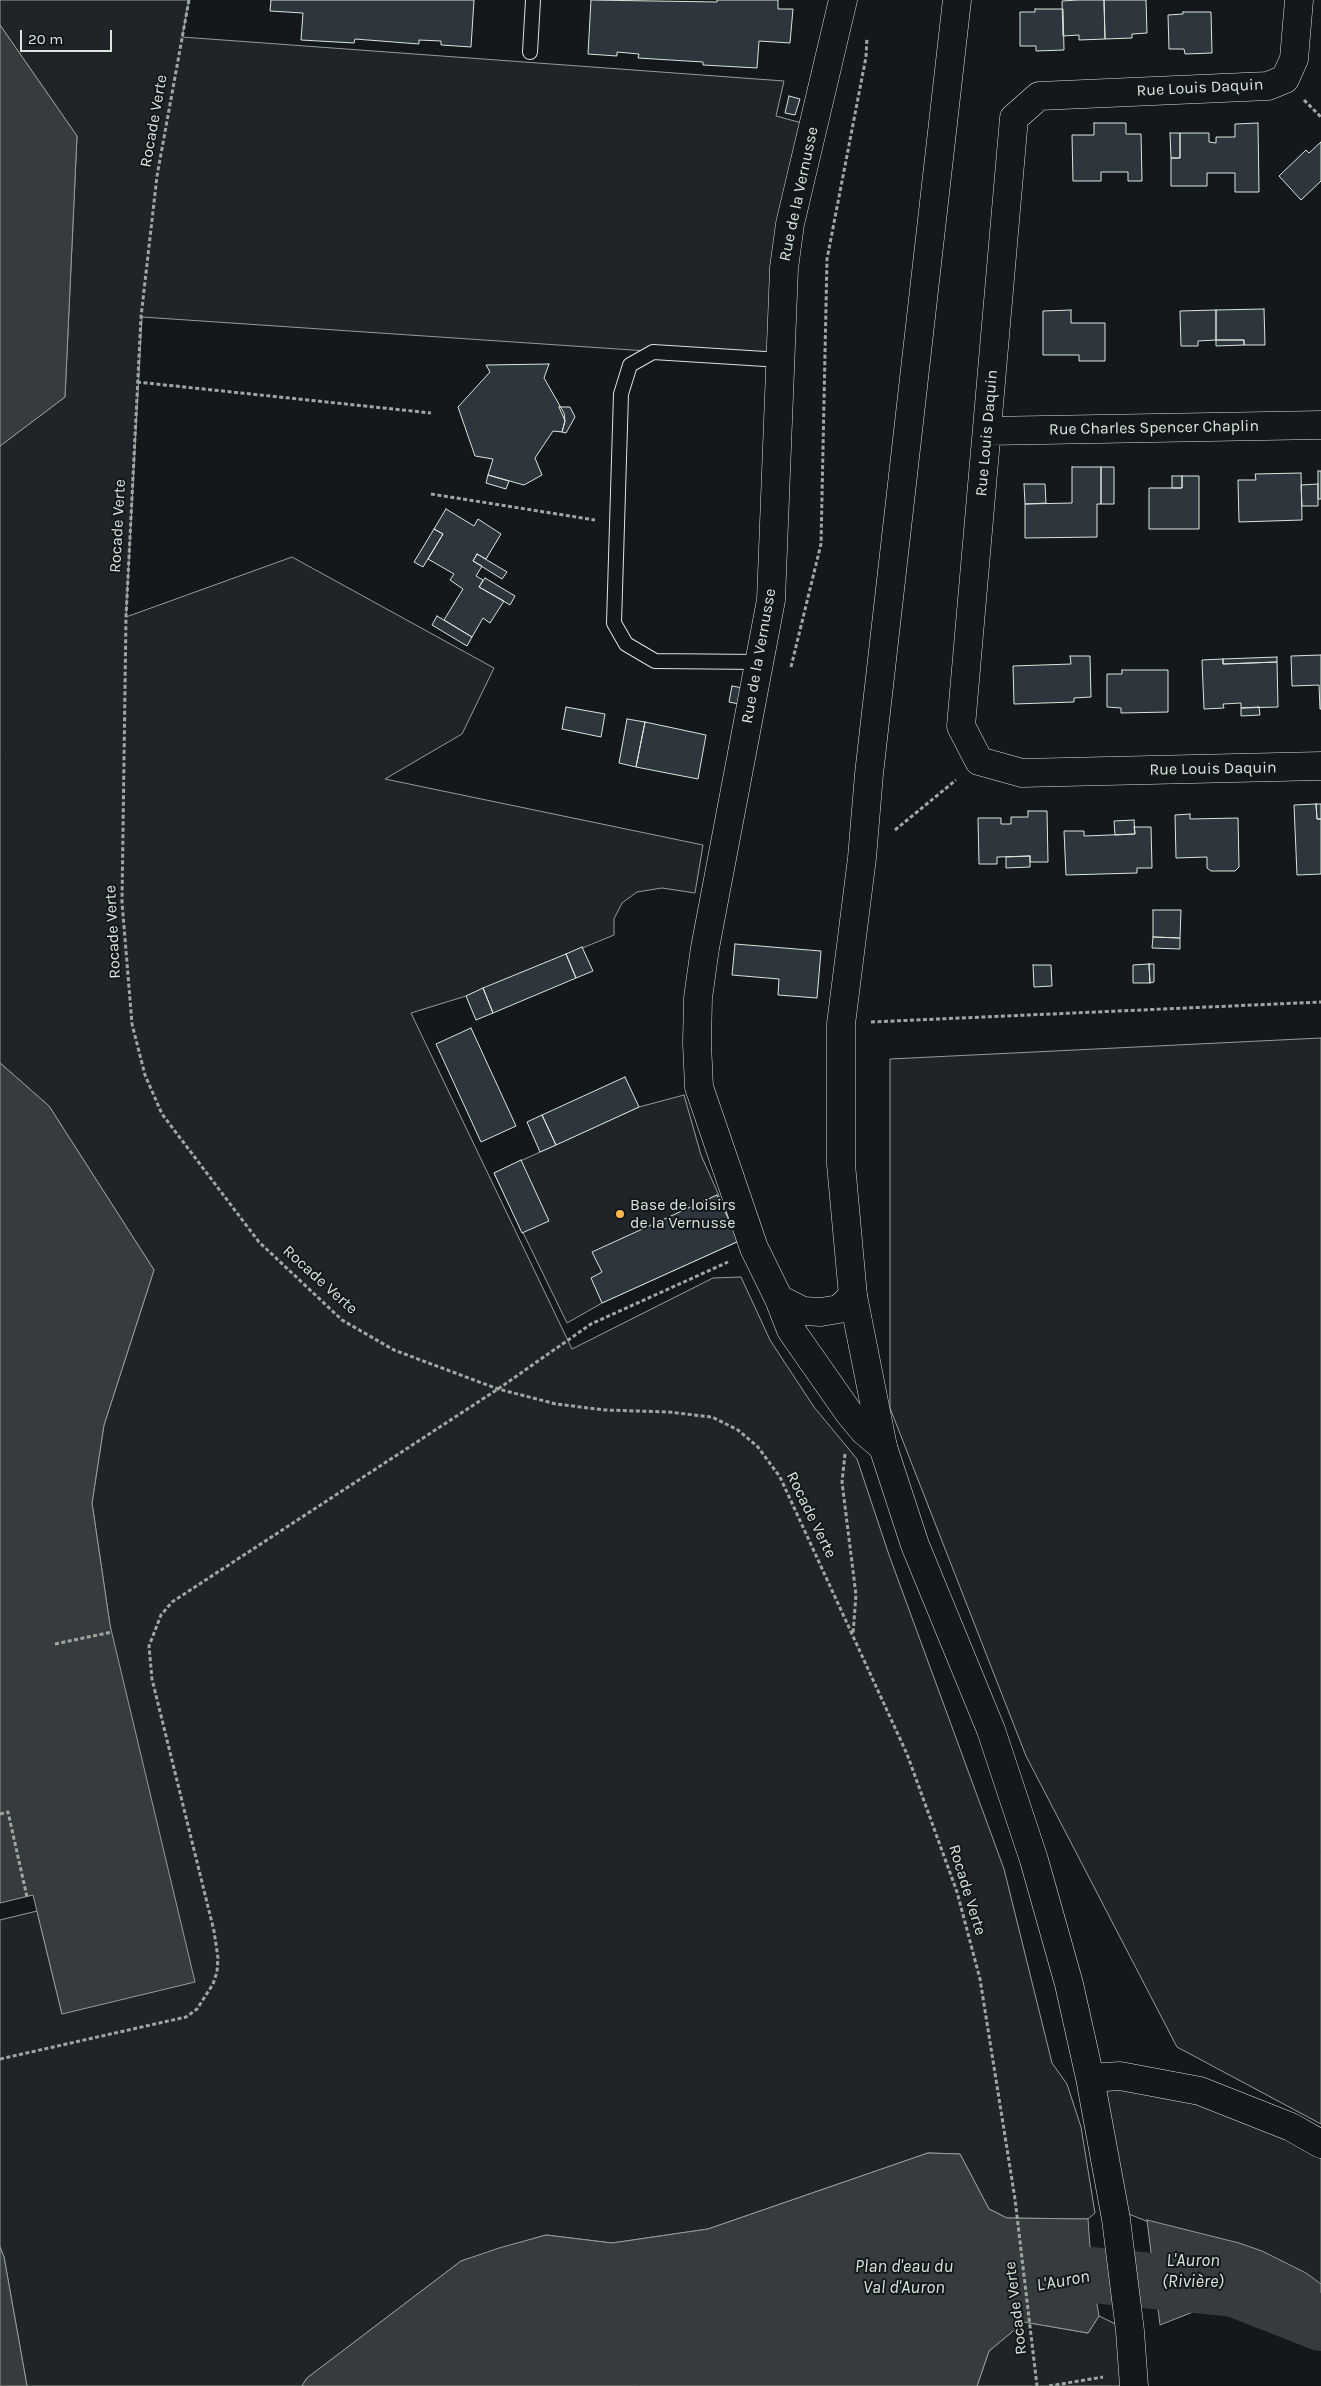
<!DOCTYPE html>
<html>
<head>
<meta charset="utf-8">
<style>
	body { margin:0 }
	#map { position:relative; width:1321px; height:2386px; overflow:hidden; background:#14181c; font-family:Karla,sans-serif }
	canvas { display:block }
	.scale { position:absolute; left:20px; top:30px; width:92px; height:22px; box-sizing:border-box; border:2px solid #d8e6dc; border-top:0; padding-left:6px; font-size:15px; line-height:18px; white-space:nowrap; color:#d8e6dc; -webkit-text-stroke:4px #14181c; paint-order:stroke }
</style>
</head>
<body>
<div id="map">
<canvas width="1321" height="2386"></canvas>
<div class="scale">20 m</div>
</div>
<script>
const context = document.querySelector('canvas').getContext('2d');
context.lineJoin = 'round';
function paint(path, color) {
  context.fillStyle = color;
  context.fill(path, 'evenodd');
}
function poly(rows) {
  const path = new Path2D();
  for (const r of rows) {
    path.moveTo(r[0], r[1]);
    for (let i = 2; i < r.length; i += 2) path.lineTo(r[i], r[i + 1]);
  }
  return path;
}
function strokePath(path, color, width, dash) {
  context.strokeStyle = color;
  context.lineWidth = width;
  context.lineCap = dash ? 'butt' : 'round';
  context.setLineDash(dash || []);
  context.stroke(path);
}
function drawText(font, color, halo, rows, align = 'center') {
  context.font = font + ' Karla,sans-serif';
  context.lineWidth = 4;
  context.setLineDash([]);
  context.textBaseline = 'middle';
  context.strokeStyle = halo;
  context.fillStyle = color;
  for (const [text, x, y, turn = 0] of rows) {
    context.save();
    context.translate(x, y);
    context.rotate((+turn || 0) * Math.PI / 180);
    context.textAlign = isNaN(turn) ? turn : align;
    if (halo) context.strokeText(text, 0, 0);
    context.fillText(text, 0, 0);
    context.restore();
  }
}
const green = poly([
	[0,0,189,0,182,37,784,81,776,116,813,126,781,360,142,317,126,617,292,557,494,668,462,734,385,779,703,845,695,893,662,888,637,892,622,903,614,919,614,935,466,996,411,1013,572,1349,713,1278,741,1277,770,1340,814,1407,857,1459,889,1555,1004,1869,1052,2063,1067,2084,1081,2127,1095,2213,1088,2219,1007,2218,989,2209,960,2154,928,2153,708,2229,612,2243,546,2235,461,2261,307,2378,302,2386,27,2386,4,2257,0,2247,0,1920,37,1911,62,2014,110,1625,92,1503,104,1425,154,1270,49,1106,0,1063,0,446,65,397,77,136,0,25,0,0],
	[1321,1038,1321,2124,1177,2047,1026,1756,890,1408,890,1059,1321,1038],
	[684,1095,701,1155,739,1241,602,1303,567,1323,494,1173,639,1107,684,1095],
	[1090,2078,1200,2091,1321,2144,1321,2305,1250,2263,1114,2208,1090,2078],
	[1099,2316,1130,2331,1134,2386,977,2386,989,2351,1024,2322,1088,2333,1099,2316]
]);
paint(green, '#202428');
strokePath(green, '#939e99', 1);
const water = poly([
	[0,25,77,136,65,397,0,446,0,25],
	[0,1063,49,1106,154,1270,104,1425,92,1503,110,1625,195,1982,62,2014,33,1895,0,1903,0,1063],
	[928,2153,960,2154,989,2209,1007,2218,1088,2219,1092,2275,1099,2316,1088,2333,1024,2322,989,2351,977,2386,302,2386,307,2378,461,2261,499,2248,546,2235,612,2243,708,2229,928,2153],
	[1147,2220,1239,2243,1262,2251,1306,2273,1321,2284,1321,2350,1286,2322,1237,2300,1193,2312,1160,2325,1147,2220],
	[0,2247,4,2257,27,2386,0,2386,0,2247]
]);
paint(water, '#363b3e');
strokePath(water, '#939e99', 1);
strokePath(poly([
	[1017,2290,1092,2275,1234,2289,1321,2323]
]), '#363b3e', 56);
const building = poly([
	[271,0,474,0,471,47,441,45,441,41,419,40,419,44,355,39,354,43,301,40,303,13,270,11,271,0],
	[591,0,717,2,717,0,778,0,778,9,793,9,790,43,759,41,757,68,703,65,703,62,638,58,639,54,617,52,617,56,588,54,591,0],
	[1077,0,1104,0,1105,39,1079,40,1079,35,1063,36,1062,1,1077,0],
	[1104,0,1146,0,1147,33,1132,34,1132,38,1105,39,1104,0],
	[1035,9,1063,9,1064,50,1036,51,1036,46,1020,46,1020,12,1035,12,1035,9],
	[1183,12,1211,12,1212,53,1185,54,1184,49,1169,49,1168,15,1183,14,1183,12],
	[789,96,800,99,795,115,785,113,789,96],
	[1094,123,1126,123,1126,134,1141,134,1142,181,1128,181,1128,172,1101,172,1101,181,1073,181,1072,135,1094,135,1094,123],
	[1258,123,1259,192,1235,192,1235,173,1207,173,1207,186,1171,186,1171,158,1180,158,1180,133,1209,133,1209,142,1216,143,1216,137,1235,137,1235,124,1258,123],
	[1170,133,1180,133,1180,158,1171,158,1170,133],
	[1321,142,1321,181,1301,200,1279,176,1306,150,1309,153,1321,142],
	[1264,309,1265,345,1244,345,1244,340,1216,340,1216,310,1264,309],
	[1071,310,1071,323,1105,323,1105,361,1079,361,1079,355,1043,355,1043,311,1071,310],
	[1216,310,1216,340,1198,341,1198,346,1181,346,1180,311,1216,310],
	[1216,340,1244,340,1244,345,1216,346,1216,340],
	[549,364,544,378,564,413,565,421,562,432,553,431,535,458,542,475,524,485,488,475,493,459,475,456,458,407,490,372,486,365,549,364],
	[559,407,570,407,575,417,566,433,562,432,565,421,559,407],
	[1072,467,1101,467,1101,504,1097,504,1097,537,1025,538,1025,504,1072,503,1072,467],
	[1101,467,1114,467,1114,504,1101,504,1101,467],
	[1318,471,1321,471,1321,499,1318,499,1318,471],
	[1301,473,1302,520,1239,522,1238,480,1256,480,1255,474,1301,473],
	[488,475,509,481,506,489,486,483,488,475],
	[1172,476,1182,476,1182,488,1172,488,1172,476],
	[1182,476,1199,476,1199,529,1149,529,1149,488,1182,488,1182,476],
	[1024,484,1045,484,1046,503,1025,504,1024,484],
	[1318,484,1318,506,1302,506,1301,485,1318,484],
	[446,509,474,526,478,519,501,534,486,559,477,554,473,561,482,566,476,576,483,580,479,587,504,601,490,623,483,618,472,637,444,620,463,589,450,580,454,574,428,559,443,534,434,529,446,509],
	[434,529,443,534,423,567,414,562,434,529],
	[477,554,507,572,502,579,473,561,477,554],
	[485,578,515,596,510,605,479,587,485,578],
	[437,616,472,637,467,646,432,625,437,616],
	[1321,655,1321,709,1320,709,1319,685,1292,686,1291,656,1321,655],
	[1070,656,1090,656,1091,697,1074,698,1074,702,1014,704,1013,666,1071,664,1070,656],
	[1277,657,1277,662,1223,664,1223,659,1277,657],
	[1223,659,1223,664,1277,662,1278,707,1241,708,1241,703,1223,704,1224,708,1204,709,1202,660,1223,659],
	[1122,670,1168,670,1168,712,1121,713,1121,708,1107,707,1107,674,1122,674,1122,670],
	[732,686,743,688,739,704,729,702,732,686],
	[566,707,605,714,601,737,562,729,566,707],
	[1259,707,1260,715,1241,716,1241,708,1259,707],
	[627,719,645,722,636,767,619,763,627,719],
	[645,722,706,735,698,779,636,767,645,722],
	[1316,804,1321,804,1321,819,1317,819,1316,804],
	[1316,804,1317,819,1321,819,1321,874,1297,875,1294,805,1316,804],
	[1028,811,1047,811,1048,862,1030,862,1030,856,997,857,997,864,979,864,978,818,1001,818,1001,824,1011,824,1011,817,1028,817,1028,811],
	[1190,814,1190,819,1238,818,1239,867,1235,871,1211,871,1207,868,1207,857,1176,858,1175,815,1190,814],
	[1134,820,1135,834,1115,835,1114,821,1134,820],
	[1134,827,1151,827,1152,868,1137,868,1137,873,1066,875,1064,831,1084,831,1084,836,1135,834,1134,827],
	[1030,856,1030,867,1006,868,1006,857,1030,856],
	[1153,910,1181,910,1180,938,1153,937,1153,910],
	[1153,937,1180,938,1180,949,1152,948,1153,937],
	[735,944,821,951,817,998,778,995,779,979,732,975,735,944],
	[582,947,593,971,576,978,566,954,582,947],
	[566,954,576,978,493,1013,483,988,566,954],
	[1149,964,1150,983,1133,983,1133,965,1149,964],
	[1149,964,1154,964,1154,982,1150,983,1149,964],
	[1033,965,1051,965,1052,986,1034,987,1033,965],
	[483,988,493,1013,476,1020,466,996,483,988],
	[471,1028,516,1126,481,1142,436,1044,471,1028],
	[625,1077,639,1107,556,1145,542,1115,625,1077],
	[542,1115,556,1145,540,1152,527,1122,542,1115],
	[521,1160,549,1221,522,1233,494,1173,521,1160],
	[717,1195,739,1241,602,1303,591,1278,602,1272,592,1252,717,1195]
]);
paint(building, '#2c363c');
strokePath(building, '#d8e6dc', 1);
const lane = poly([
	[530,52,533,0],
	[759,662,655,661,626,644,614,623,621,394,630,365,653,352,781,360]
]);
const street = poly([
	[843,0,790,224,784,268,771,600,705,948,698,998,697,1043,699,1087,754,1248,779,1299,791,1330,849,1413,864,1431,883,1447],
	[1299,0,1294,59,1285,79,1268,86,1039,96,1014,118,961,726,979,761,1022,773,1321,766],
	[987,431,1321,425],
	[779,1299,803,1311,821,1312,839,1309,853,1296]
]);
const secondary = poly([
	[957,0,869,774,862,858,841,1024,841,1164,853,1296,883,1447,915,1545,991,1730,1034,1860,1069,1984,1090,2078,1116,2219,1130,2331,1134,2386],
	[1090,2078,1120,2076,1200,2091,1291,2127,1321,2144]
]);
strokePath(lane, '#d8e6dc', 16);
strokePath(street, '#d8e6dc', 29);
strokePath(secondary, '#d8e6dc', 29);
strokePath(poly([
	[189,0,157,176,141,317,126,617,122,902,132,1024,145,1075,162,1114,259,1242,342,1320,394,1350,498,1389,556,1404,605,1410,669,1412,712,1417,738,1430,758,1447,780,1477,907,1754,957,1892,980,1979,1015,2199,1037,2386],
	[1304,100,1321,117],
	[137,382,431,413],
	[431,494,595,520],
	[791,667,821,544,827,259,866,57,867,38],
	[895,830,956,780],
	[871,1022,1321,1002],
	[845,1454,842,1482,856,1595,853,1634],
	[55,1644,112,1632],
	[0,1814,8,1812,27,1897],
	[0,2059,186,2017,197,2009,213,1984,217,1972,218,1958,214,1931,152,1679,149,1646,161,1615,172,1602,498,1389,591,1324,728,1262],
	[1049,2386,1103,2377]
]), '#9da8a2', 3, [4, 2.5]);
strokePath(lane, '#14181c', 14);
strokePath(street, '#14181c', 28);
strokePath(secondary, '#14181c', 28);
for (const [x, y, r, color] of [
	[620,1214,5,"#ffb74d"]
]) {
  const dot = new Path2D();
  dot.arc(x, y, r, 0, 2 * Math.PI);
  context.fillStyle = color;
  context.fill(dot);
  strokePath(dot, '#14181c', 2);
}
drawText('16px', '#d8e6dc', '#14181c', [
	["Rue Louis Daquin",1200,88,-3],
	["Rocade Verte",154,121,-80],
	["Rue de la Vernusse",799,194,-78],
	["Rue Charles Spencer Chaplin",1154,428,-1],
	["Rue Louis Daquin",987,433,-85],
	["Rocade Verte",118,526,-87],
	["Rue de la Vernusse",759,656,-80],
	["Rue Louis Daquin",1213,769,-1],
	["Rocade Verte",113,932,-93],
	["Rocade Verte",320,1280,42],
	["Rocade Verte",811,1515,64],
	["Rocade Verte",967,1890,73],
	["Rocade Verte",1016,2308,-97]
]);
drawText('16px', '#d8e6dc', '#14181c', [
	["Base de loisirs",630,1205],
	["de la Vernusse",630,1223]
], 'left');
drawText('italic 18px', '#d8e6dc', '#14181c', [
	["L'Auron",1193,2261],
	["(Rivière)",1193,2282],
	["Plan d'eau du",904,2267],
	["Val d'Auron",904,2288],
	["L'Auron",1063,2281,-10]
]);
</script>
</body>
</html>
